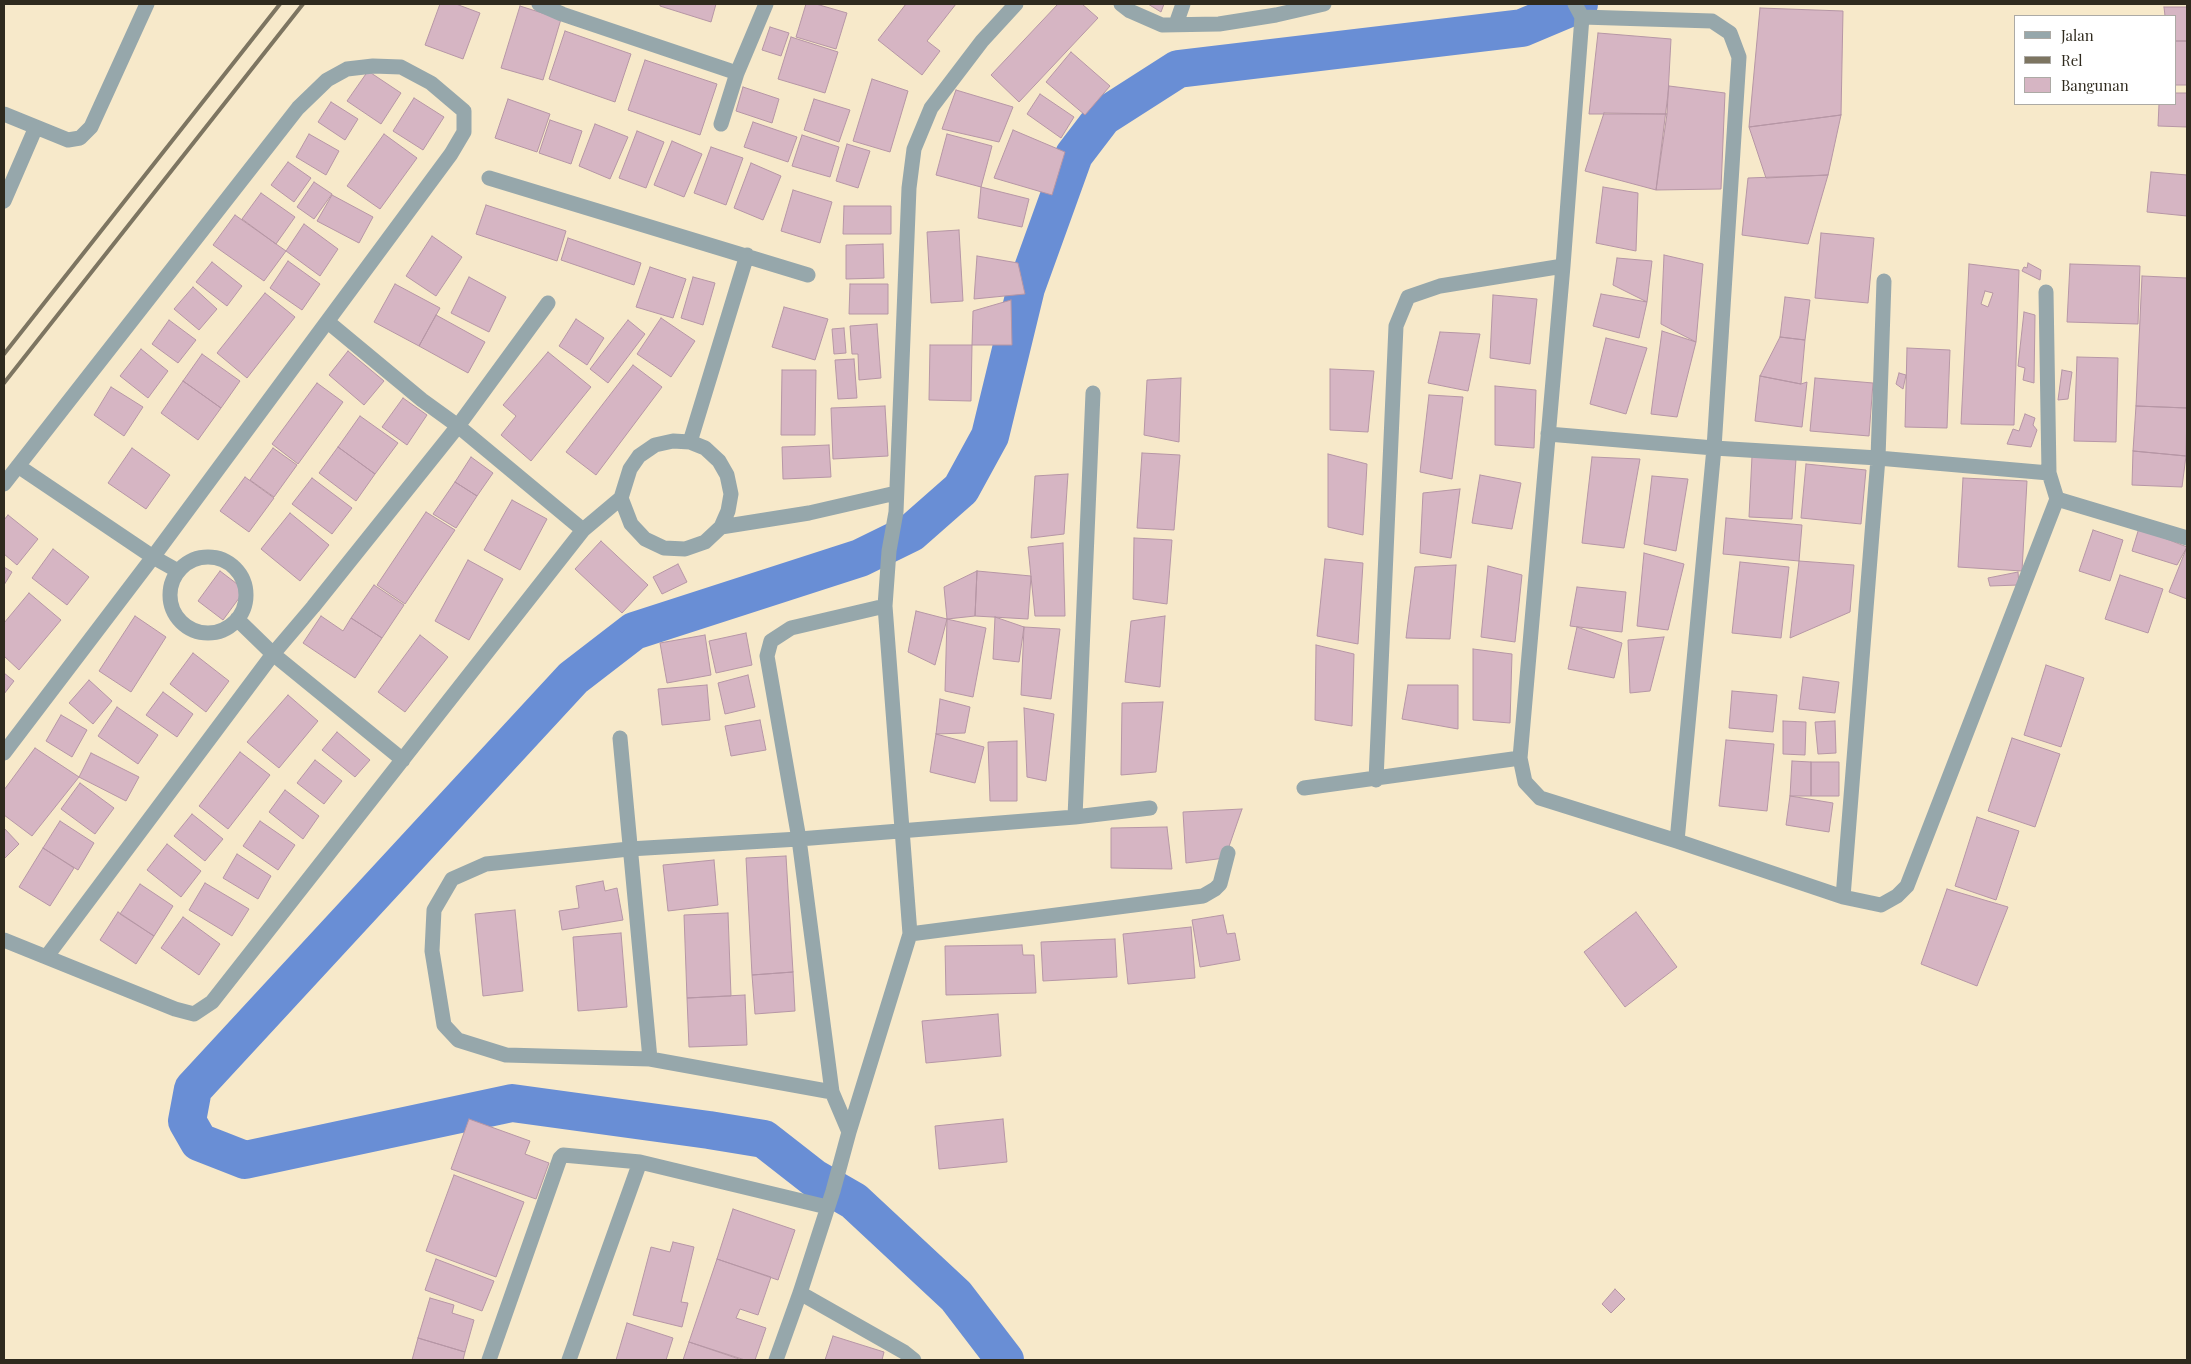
<!DOCTYPE html>
<html>
<head>
<meta charset="utf-8">
<style>
	body { margin:0 }
	#map { position:relative; width:2191px; height:1364px; overflow:hidden; background:#f7e9ca; font-family:"Playfair Display",serif }
	canvas { display:block }
	.frame { position:absolute; inset:0; border:5px solid #2f2a1e; pointer-events:none }
	.legend { position:absolute; left:2014px; top:15px; width:162px; height:90px; box-sizing:border-box; background:#fff; border:1px solid #acaaa5; margin:0; padding:6px 9px; list-style:none; font-size:15px; color:#2f2a1e }
	.legend li { display:flex; align-items:center; gap:10px; height:25px }
	.legend b { width:25px; border:1px solid #acaaa5 }
</style>
</head>
<body>
<div id="map">
<canvas width="2191" height="1364"></canvas>
<div class="frame"></div>
<ul class="legend">
<li><b style="height:6px;background:#96a7ab"></b>Jalan</li>
<li><b style="height:6px;background:#7d7561"></b>Rel</li>
<li><b style="height:14px;background:#d6b5c3"></b>Bangunan</li>
</ul>
</div>
<script>
const context = document.querySelector('canvas').getContext('2d');
context.lineJoin = 'round';
function poly(rows) {
  const path = new Path2D();
  for (const r of rows) {
    if (r.length === 3) {
      path.moveTo(r[0] + r[2], r[1]);
      path.arc(r[0], r[1], r[2], 0, 2 * Math.PI);
      continue;
    }
    path.moveTo(r[0], r[1]);
    for (let i = 2; i < r.length; i += 2) path.lineTo(r[i], r[i + 1]);
  }
  return path;
}
function strokePath(path, color, width, dash) {
  context.strokeStyle = color;
  context.lineWidth = width;
  context.lineCap = dash ? 'butt' : 'round';
  context.setLineDash(dash || []);
  context.stroke(path);
}
function paint(path, color) {
  context.fillStyle = color;
  context.fill(path, 'evenodd');
}
strokePath(poly([
	[1005,1360,956,1296,854,1201,814,1178,764,1139,709,1130,512,1103,245,1160,199,1142,187,1121,193,1089,573,678,634,631,860,558,911,533,961,489,990,436,1026,288,1074,155,1103,117,1178,69,1522,28,1579,4]
]), '#698ed5', 38);
const building = poly([
	[440,4,456,4,480,13,463,59,425,45,440,4],
	[660,4,716,4,711,22,660,6,660,4],
	[806,4,816,4,847,13,836,49,796,37,806,4],
	[906,4,956,4,927,41,940,51,922,75,878,40,906,4],
	[1058,4,1082,4,1098,18,1019,102,991,75,1058,4],
	[1148,4,1164,4,1161,12,1148,4],
	[520,6,561,19,543,80,501,68,520,6],
	[2164,7,2187,7,2187,41,2175,41,2175,16,2165,16,2164,7],
	[1760,8,1843,11,1841,115,1749,127,1760,8],
	[770,27,789,33,781,56,762,50,770,27],
	[565,31,631,54,615,102,549,79,565,31],
	[1598,33,1671,39,1667,114,1589,114,1598,33],
	[791,37,838,52,825,93,778,79,791,37],
	[2175,41,2187,41,2187,85,2175,85,2175,41],
	[1071,52,1110,86,1085,115,1046,82,1071,52],
	[645,60,717,84,700,135,628,110,645,60],
	[368,71,401,93,381,124,347,101,368,71],
	[872,79,908,91,890,152,853,141,872,79],
	[1669,86,1725,93,1721,189,1656,190,1669,86],
	[743,87,779,99,772,123,736,111,743,87],
	[956,90,1013,107,999,142,942,129,956,90],
	[2175,93,2187,93,2187,127,2158,126,2159,104,2175,104,2175,93],
	[1040,94,1074,117,1061,138,1027,114,1040,94],
	[414,98,444,117,423,150,393,131,414,98],
	[508,99,550,114,537,152,495,138,508,99],
	[814,99,850,110,839,142,804,130,814,99],
	[331,102,358,119,345,140,318,122,331,102],
	[1604,113,1667,114,1656,190,1585,171,1604,113],
	[1841,115,1828,175,1766,178,1749,127,1841,115],
	[550,120,582,131,571,164,539,153,550,120],
	[753,122,797,137,788,162,744,147,753,122],
	[595,124,628,137,610,179,579,166,595,124],
	[1013,130,1065,152,1052,195,994,178,1013,130],
	[637,131,664,142,646,188,619,178,637,131],
	[309,134,339,151,326,175,296,157,309,134],
	[384,134,417,158,380,209,347,186,384,134],
	[947,134,992,146,981,187,936,175,947,134],
	[802,135,839,147,830,177,792,166,802,135],
	[672,141,702,154,684,197,654,185,672,141],
	[847,144,870,151,858,188,836,181,847,144],
	[711,147,743,158,726,205,694,193,711,147],
	[288,162,311,178,294,202,271,185,288,162],
	[751,163,781,176,763,220,734,208,751,163],
	[2151,172,2187,175,2187,216,2147,212,2151,172],
	[1828,175,1808,244,1742,235,1748,178,1828,175],
	[314,182,332,194,314,219,297,207,314,182],
	[981,187,1029,199,1022,227,978,218,981,187],
	[1603,187,1638,193,1636,251,1596,243,1603,187],
	[793,190,832,202,820,243,781,231,793,190],
	[261,193,295,217,276,244,242,219,261,193],
	[332,195,373,217,359,243,317,221,332,195],
	[486,205,566,231,557,261,476,234,486,205],
	[844,206,891,206,891,234,843,234,844,206],
	[235,215,286,251,264,281,213,245,235,215],
	[304,224,338,249,320,276,286,251,304,224],
	[959,230,963,301,931,303,927,232,959,230],
	[1821,233,1874,238,1868,303,1815,298,1821,233],
	[432,236,462,257,436,296,406,276,432,236],
	[568,238,641,263,634,285,561,260,568,238],
	[883,244,884,278,846,279,846,245,883,244],
	[1664,255,1703,264,1696,342,1661,324,1664,255],
	[977,256,1018,263,1025,294,974,299,977,256],
	[1617,258,1652,261,1647,302,1613,285,1617,258],
	[288,261,320,284,302,310,270,288,288,261],
	[212,262,242,286,227,306,196,282,212,262],
	[2028,263,2041,270,2040,280,2022,271,2024,267,2027,268,2028,263],
	[1969,264,2019,270,2014,425,1961,424,1969,264],
	[2070,264,2140,266,2138,324,2067,322,2070,264],
	[650,267,686,279,673,318,636,307,650,267],
	[2142,276,2187,278,2187,408,2136,406,2142,276],
	[469,277,506,297,489,332,451,313,469,277],
	[693,277,715,283,703,325,681,318,693,277],
	[395,284,440,308,419,346,374,322,395,284],
	[850,284,888,284,888,314,849,314,850,284],
	[193,287,217,309,199,330,174,309,193,287],
	[1985,291,1993,293,1988,307,1981,304,1985,291],
	[265,293,295,317,247,378,217,353,265,293],
	[1601,294,1647,302,1639,338,1593,326,1601,294],
	[1493,295,1537,299,1530,364,1490,358,1493,295],
	[1785,297,1810,300,1805,340,1780,337,1785,297],
	[1011,300,1012,345,972,345,973,311,1011,300],
	[784,307,828,319,815,360,772,347,784,307],
	[2024,312,2035,315,2034,383,2023,380,2025,368,2018,366,2024,312],
	[436,315,485,342,468,373,419,346,436,315],
	[661,318,695,341,671,377,637,354,661,318],
	[576,319,604,338,587,365,559,346,576,319],
	[169,320,196,340,178,363,152,344,169,320],
	[628,320,645,334,608,383,590,369,628,320],
	[877,324,881,378,859,380,858,354,852,354,850,326,877,324],
	[844,328,846,353,834,354,832,329,844,328],
	[1662,331,1696,342,1677,417,1651,414,1662,331],
	[1440,332,1480,334,1468,391,1428,383,1440,332],
	[1780,337,1805,340,1801,384,1760,376,1780,337],
	[1606,338,1647,348,1626,414,1590,404,1606,338],
	[930,345,972,345,971,401,929,400,930,345],
	[1907,348,1950,350,1947,428,1905,427,1907,348],
	[141,349,168,371,148,398,120,376,141,349],
	[348,351,384,381,364,405,329,375,348,351],
	[548,352,591,387,531,461,501,435,516,416,503,405,548,352],
	[202,354,240,381,221,408,183,381,202,354],
	[2077,357,2118,358,2116,442,2074,441,2077,357],
	[854,359,857,398,838,399,835,360,854,359],
	[633,365,662,387,596,475,566,452,633,365],
	[1330,369,1374,371,1368,432,1330,430,1330,369],
	[782,370,816,370,815,435,781,435,782,370],
	[2062,370,2072,372,2068,399,2058,400,2062,370],
	[1899,373,1906,375,1903,389,1896,384,1899,373],
	[1760,376,1801,384,1807,382,1802,427,1755,421,1760,376],
	[1181,378,1179,442,1144,435,1147,380,1181,378],
	[1815,378,1873,383,1869,436,1810,431,1815,378],
	[183,381,221,408,198,440,161,413,183,381],
	[317,383,343,402,298,464,272,444,317,383],
	[1495,386,1536,390,1534,448,1495,445,1495,386],
	[111,387,143,407,124,436,94,415,111,387],
	[1429,395,1463,397,1452,479,1420,472,1429,395],
	[403,398,427,415,407,445,382,427,403,398],
	[885,406,888,456,833,459,831,408,885,406],
	[2136,406,2187,408,2186,456,2133,451,2136,406],
	[2025,414,2035,418,2033,425,2037,430,2031,447,2007,444,2013,429,2019,431,2025,414],
	[360,416,398,443,375,474,338,447,360,416],
	[829,445,831,477,783,479,782,447,829,445],
	[338,447,375,474,356,501,319,473,338,447],
	[132,448,170,475,146,509,108,483,132,448],
	[273,448,297,465,274,497,250,480,273,448],
	[2133,451,2186,456,2182,487,2132,485,2133,451],
	[1142,453,1180,455,1174,530,1137,528,1142,453],
	[1328,454,1367,464,1363,535,1328,527,1328,454],
	[1752,456,1796,459,1792,519,1749,517,1752,456],
	[471,457,493,473,477,496,455,482,471,457],
	[1592,457,1640,459,1624,548,1582,543,1592,457],
	[1806,464,1866,470,1861,524,1801,518,1806,464],
	[1068,474,1064,534,1031,538,1035,476,1068,474],
	[1480,475,1521,483,1512,529,1472,523,1480,475],
	[1652,476,1688,479,1676,551,1644,544,1652,476],
	[245,477,274,498,249,532,220,511,245,477],
	[312,478,352,508,332,534,292,504,312,478],
	[1963,478,2027,481,2022,571,1958,567,1963,478],
	[455,482,477,496,456,528,433,514,455,482],
	[1460,489,1451,558,1420,553,1423,493,1460,489],
	[512,500,547,519,520,570,484,550,512,500],
	[426,512,455,530,405,604,377,585,426,512],
	[290,513,329,545,300,581,261,549,290,513],
	[8,515,38,539,17,565,4,554,4,520,8,515],
	[1726,518,1802,525,1799,561,1723,554,1726,518],
	[2139,528,2187,547,2177,565,2132,551,2139,528],
	[2093,530,2123,540,2110,581,2079,571,2093,530],
	[1134,538,1172,540,1167,604,1133,599,1134,538],
	[601,541,648,585,622,613,575,569,601,541],
	[1063,543,1065,616,1035,616,1028,547,1063,543],
	[2187,547,2187,599,2169,592,2187,547],
	[53,549,89,577,67,605,32,578,53,549],
	[1644,553,1684,564,1668,630,1637,626,1644,553],
	[1325,559,1363,563,1358,644,1317,636,1325,559],
	[468,560,503,579,469,640,435,621,468,560],
	[1799,561,1854,565,1850,612,1790,638,1799,561],
	[1740,562,1789,567,1781,638,1732,633,1740,562],
	[678,564,687,582,662,594,653,577,678,564],
	[1456,565,1450,639,1406,638,1415,567,1456,565],
	[1488,566,1522,575,1515,642,1481,637,1488,566],
	[4,567,12,572,4,585,4,567],
	[220,571,245,590,223,620,198,601,220,571],
	[977,571,1031,576,1028,619,975,616,977,571],
	[977,571,975,616,947,619,944,587,977,571],
	[2018,572,2019,585,1990,586,1988,578,2018,572],
	[2120,575,2163,589,2148,633,2105,619,2120,575],
	[374,585,404,605,382,638,351,618,374,585],
	[1577,587,1626,592,1622,632,1570,626,1577,587],
	[29,593,61,620,19,670,4,656,4,623,29,593],
	[916,611,947,619,935,665,908,652,916,611],
	[135,616,166,637,131,692,99,671,135,616],
	[321,616,343,631,351,618,382,638,355,678,303,643,321,616],
	[1165,616,1160,687,1125,682,1131,621,1165,616],
	[995,617,1024,627,1019,662,993,659,995,617],
	[947,619,986,628,973,697,945,691,947,619],
	[1024,627,1060,629,1051,699,1021,695,1024,627],
	[1577,627,1622,643,1614,678,1568,669,1577,627],
	[746,633,752,665,716,673,709,641,746,633],
	[420,635,448,657,405,712,378,692,420,635],
	[705,635,711,675,667,683,660,643,705,635],
	[1664,637,1650,691,1630,693,1628,640,1664,637],
	[1316,645,1354,654,1352,726,1315,720,1316,645],
	[1473,649,1512,654,1510,723,1473,720,1473,649],
	[193,653,229,681,206,712,170,684,193,653],
	[2046,665,2084,678,2061,747,2024,735,2046,665],
	[4,673,14,681,4,694,4,673],
	[748,675,755,707,725,714,718,683,748,675],
	[1803,677,1839,682,1835,713,1799,709,1803,677],
	[89,680,112,701,93,724,69,703,89,680],
	[707,685,710,720,662,725,658,689,707,685],
	[1408,685,1458,685,1458,729,1402,719,1408,685],
	[1732,691,1777,695,1773,732,1729,728,1732,691],
	[163,692,193,714,177,737,146,715,163,692],
	[288,695,318,721,279,768,247,742,288,695],
	[940,699,970,707,965,733,936,734,940,699],
	[1163,702,1156,772,1121,775,1122,703,1163,702],
	[117,707,158,735,138,764,98,736,117,707],
	[1024,708,1054,714,1046,781,1027,777,1024,708],
	[61,715,87,730,72,757,46,741,61,715],
	[760,720,766,750,731,756,725,726,760,720],
	[1783,721,1806,722,1805,755,1783,754,1783,721],
	[1835,721,1836,753,1818,754,1815,722,1835,721],
	[337,732,370,760,355,777,322,750,337,732],
	[936,734,984,747,975,783,930,772,936,734],
	[2012,738,2060,754,2035,827,1988,811,2012,738],
	[1726,740,1774,744,1767,811,1719,806,1726,740],
	[1017,741,1017,801,990,801,988,742,1017,741],
	[35,748,79,777,32,836,4,815,4,790,35,748],
	[240,752,270,775,228,829,199,806,240,752],
	[91,753,139,777,126,801,79,777,91,753],
	[315,760,342,781,324,804,297,783,315,760],
	[1792,761,1811,762,1811,796,1790,796,1792,761],
	[1811,762,1839,762,1839,796,1811,796,1811,762],
	[80,783,114,808,95,834,61,809,80,783],
	[285,790,319,816,303,839,269,812,285,790],
	[1790,796,1833,803,1829,832,1786,825,1790,796],
	[1242,809,1225,858,1186,863,1183,812,1242,809],
	[192,814,223,839,205,861,174,836,192,814],
	[1977,817,2019,831,1996,900,1955,886,1977,817],
	[60,821,94,843,78,870,43,848,60,821],
	[260,821,295,845,278,870,243,846,260,821],
	[1167,827,1172,869,1111,868,1111,828,1167,827],
	[4,828,19,844,4,859,4,828],
	[167,844,201,871,181,897,147,870,167,844],
	[43,848,74,868,50,906,19,887,43,848],
	[237,854,271,876,258,899,223,878,237,854],
	[786,856,793,972,752,975,746,858,786,856],
	[714,860,718,905,668,911,663,865,714,860],
	[603,881,605,891,617,888,623,920,562,930,559,911,579,908,576,886,603,881],
	[205,883,249,909,232,936,189,910,205,883],
	[140,884,173,906,154,936,120,914,140,884],
	[1947,889,2008,907,1977,986,1921,964,1947,889],
	[515,910,523,991,483,996,475,914,515,910],
	[118,912,154,936,136,964,100,940,118,912],
	[1636,912,1677,967,1625,1007,1584,952,1636,912],
	[728,913,731,996,687,998,684,915,728,913],
	[1223,915,1227,934,1235,933,1240,960,1200,967,1192,920,1223,915],
	[183,917,220,944,199,975,161,948,183,917],
	[1191,927,1195,978,1128,984,1123,934,1191,927],
	[621,933,627,1007,578,1011,573,937,621,933],
	[1115,939,1117,977,1043,981,1041,942,1115,939],
	[1022,945,1023,955,1034,955,1036,993,946,995,945,946,1022,945],
	[793,972,795,1011,755,1014,752,975,793,972],
	[745,995,747,1045,689,1047,687,998,745,995],
	[998,1014,1001,1056,926,1063,922,1021,998,1014],
	[469,1119,530,1141,525,1154,549,1163,536,1199,451,1169,469,1119],
	[1003,1119,1007,1162,939,1169,935,1126,1003,1119],
	[454,1175,524,1202,496,1277,426,1251,454,1175],
	[733,1209,795,1230,778,1280,717,1259,733,1209],
	[673,1242,694,1247,681,1302,688,1303,682,1327,633,1315,651,1247,670,1252,673,1242],
	[436,1259,494,1281,482,1311,425,1290,436,1259],
	[717,1259,771,1277,758,1315,740,1309,736,1318,766,1328,755,1360,745,1360,689,1342,717,1259],
	[1615,1289,1625,1299,1611,1313,1602,1304,1615,1289],
	[430,1298,454,1305,452,1313,474,1320,465,1352,418,1338,430,1298],
	[627,1323,673,1338,666,1360,616,1360,627,1323],
	[833,1336,884,1352,882,1360,825,1360,833,1336],
	[418,1338,465,1352,463,1360,412,1360,418,1338],
	[689,1342,739,1359,739,1360,683,1360,689,1342]
]);
paint(building, '#d6b5c3');
strokePath(building, '#b696a5', 1);
strokePath(poly([
	[539,4,562,14,737,73],
	[1121,4,1130,11,1162,25,1219,24,1276,15,1324,4],
	[1575,4,1582,17,1563,266,1520,758,1525,782,1540,798,1677,841,1843,897,1881,905,1897,896,1907,886,2057,499],
	[1582,17,1712,21,1730,33,1739,57,1714,448,1677,841],
	[1176,24,1183,4],
	[4,114,36,127,4,201],
	[721,124,737,73,766,4],
	[36,127,68,140,80,138,91,127,147,4],
	[489,178,808,275],
	[2046,292,2049,473],
	[328,322,422,400,458,426,583,530],
	[1548,434,1714,448,1878,458,2049,473,2057,499,2187,538],
	[690,442,747,255],
	[18,466,153,557,178,571],
	[4,484,298,108,327,80,347,69,373,66,401,67,431,83,464,111,464,132,451,154,153,557,4,753],
	[721,527,809,513,896,493],
	[208,595,38],
	[237,619,273,654,403,760],
	[620,738,650,1059],
	[1376,780,1396,326,1408,297,1440,286,1563,266],
	[1304,788,1520,758],
	[1075,817,1093,393],
	[1843,897,1878,458,1884,281],
	[910,934,1203,896,1215,889,1220,884,1228,853],
	[4,940,175,1009,194,1014,212,1002,583,530,621,498,630,469,639,456,655,445,673,441,690,442,705,448,719,461,727,475,731,494,728,511,721,527,705,542,685,549,664,548,645,539,631,524,621,498],
	[47,956,273,654,313,607,458,426,548,303],
	[832,1092,650,1059,506,1055,458,1040,444,1025,432,951,434,910,452,879,486,864,629,849,799,839,1075,817,1150,808],
	[849,1132,832,1092,799,839,767,656,771,641,791,628,885,606],
	[800,1293,904,1352,914,1360],
	[489,1360,560,1158,563,1155,640,1162,827,1207],
	[569,1360,640,1162],
	[776,1360,800,1293,833,1191,849,1132,910,934,885,606,889,551,896,512,909,188,914,149,931,108,982,41,1016,4]
]), '#96a7ab', 15);
strokePath(poly([
	[4,354,280,4],
	[4,383,303,4]
]), '#7d7561', 4);
</script>
</body>
</html>
